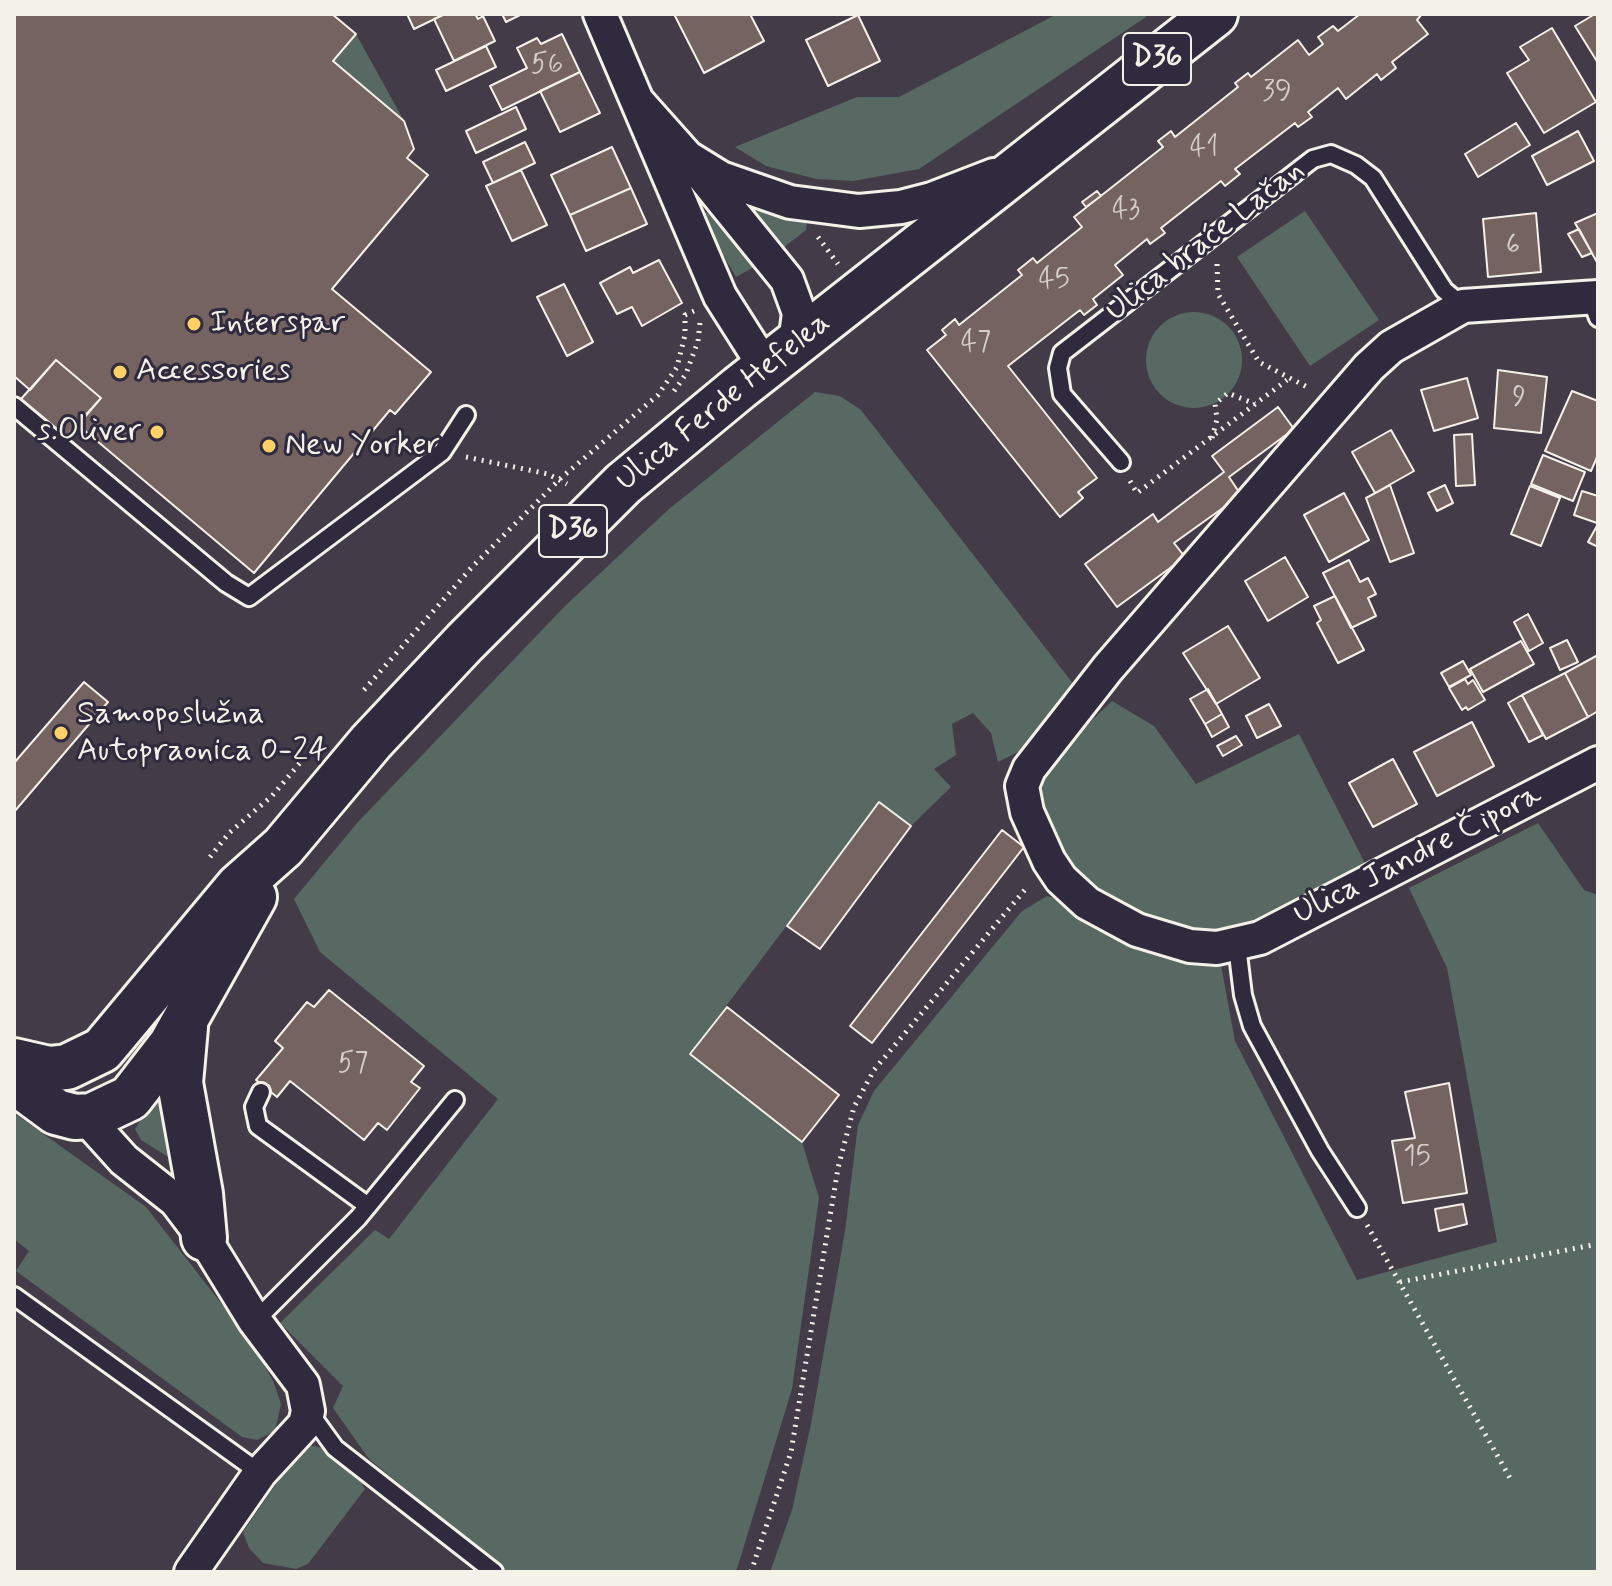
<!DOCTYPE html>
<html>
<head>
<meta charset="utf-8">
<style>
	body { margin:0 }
	#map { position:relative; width:1612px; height:1586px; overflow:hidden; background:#443b48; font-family:Mynerve,sans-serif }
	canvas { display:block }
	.frame { position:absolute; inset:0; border:16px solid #f4f1e8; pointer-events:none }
</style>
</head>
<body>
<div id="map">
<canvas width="1612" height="1586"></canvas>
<div class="frame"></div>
</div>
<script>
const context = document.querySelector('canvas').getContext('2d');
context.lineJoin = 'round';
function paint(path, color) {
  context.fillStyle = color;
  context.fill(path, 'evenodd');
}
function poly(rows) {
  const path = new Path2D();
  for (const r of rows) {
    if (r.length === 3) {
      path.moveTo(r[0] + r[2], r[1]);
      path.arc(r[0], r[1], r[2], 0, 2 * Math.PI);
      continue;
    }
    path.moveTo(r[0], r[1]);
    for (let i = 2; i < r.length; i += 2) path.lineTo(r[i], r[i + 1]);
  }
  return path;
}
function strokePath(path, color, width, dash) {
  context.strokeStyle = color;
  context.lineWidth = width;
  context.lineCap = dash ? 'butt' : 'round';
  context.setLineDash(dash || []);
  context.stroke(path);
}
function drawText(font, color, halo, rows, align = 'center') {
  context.font = font + ' Mynerve,sans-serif';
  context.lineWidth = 6;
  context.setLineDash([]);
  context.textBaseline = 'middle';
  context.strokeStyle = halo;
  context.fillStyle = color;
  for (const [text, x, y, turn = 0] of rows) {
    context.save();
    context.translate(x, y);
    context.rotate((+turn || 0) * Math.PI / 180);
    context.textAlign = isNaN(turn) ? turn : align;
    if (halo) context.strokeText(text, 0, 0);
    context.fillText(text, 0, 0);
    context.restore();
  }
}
paint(poly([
	[1057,14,1145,14,1146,17,919,169,853,181,816,179,766,166,735,147,857,97,899,97],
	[356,34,404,121,333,61],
	[749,206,807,223,806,230,783,248],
	[1305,211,1379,320,1310,366,1237,257],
	[703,212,710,213,756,266,736,277,703,221],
	[1194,360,48],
	[815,392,840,396,861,410,1075,686,1030,746,998,762,991,733,973,713,952,724,956,755,934,769,951,787,911,826,879,803,690,1054,802,1142,819,1198,792,1389,736,1572,508,1572,369,1459,333,1408,343,1386,280,1323,375,1230,389,1239,498,1099,320,952,294,899,358,822,566,605,669,509],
	[1112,701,1154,726,1196,784,1299,734,1369,871,1319,898,1221,937,1139,920,1088,891,1062,862,1040,813,1042,782,1059,752],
	[1538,823,1584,890,1598,895,1598,1572,770,1572,792,1510,811,1424,845,1231,858,1125,874,1091,1022,911,1047,896,1063,901,1084,919,1135,947,1221,965,1235,1041,1357,1280,1497,1242,1447,968,1409,888],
	[180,1000,139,1069,122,1053,155,1012],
	[164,1083,183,1166,141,1140,135,1129],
	[14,1113,146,1207,253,1344,273,1381,281,1404,275,1431,257,1440,242,1437,16,1271,29,1251,14,1239],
	[309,1445,323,1448,358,1477,365,1489,308,1564,296,1569,263,1563,249,1548,243,1532,300,1449]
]), '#576962');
const building = poly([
	[14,14,332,14,356,34,333,61,404,121,414,149,407,158,428,175,332,289,431,372,395,414,390,410,254,573,78,425,101,398,56,360,30,390,14,376,14,14],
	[407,14,445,14,414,29,407,14],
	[445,14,475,14,478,19,483,16,495,41,454,61,434,19,445,14],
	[502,14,522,14,506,22,502,14],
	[674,14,750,14,764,41,704,73,674,14],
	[1360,14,1422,14,1417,20,1428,34,1392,62,1396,68,1381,80,1377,74,1346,99,1338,88,1308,112,1312,117,1298,127,1295,123,1235,169,1240,174,1225,186,1221,181,1161,228,1165,233,1150,244,1147,239,1115,265,1123,275,1093,299,1097,305,1084,315,1080,310,1008,366,1097,478,1078,492,1083,498,1060,517,927,350,946,335,942,330,955,319,959,325,1022,275,1018,270,1033,258,1037,263,1082,227,1074,217,1163,147,1158,141,1171,131,1175,137,1238,87,1235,83,1248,73,1251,77,1298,40,1309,55,1323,44,1318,37,1333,26,1338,31,1360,14],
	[1595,14,1598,14,1598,63,1575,26,1595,14],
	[858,15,880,61,828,86,806,40,858,15],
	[1552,28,1596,102,1544,133,1507,73,1529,60,1520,47,1552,28],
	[562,34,580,72,502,110,490,86,527,68,517,48,537,38,541,44,562,34],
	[486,46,496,67,446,91,436,70,486,46],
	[580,72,600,113,560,132,540,91,580,72],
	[516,107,526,129,476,153,466,131,516,107],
	[1516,123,1530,145,1478,177,1465,154,1516,123],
	[1578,131,1594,161,1547,185,1532,156,1578,131],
	[525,142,535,163,493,183,483,162,525,142],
	[612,147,631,188,570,215,551,175,612,147],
	[521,170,547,225,512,241,486,186,521,170],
	[631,188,647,224,586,251,570,215,631,188],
	[1097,191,1101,196,1086,207,1082,202,1097,191],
	[1536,213,1541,272,1488,277,1483,219,1536,213],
	[1598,213,1598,264,1575,223,1598,213],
	[1579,229,1592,253,1582,257,1568,234,1579,229],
	[659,260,682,303,642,326,632,307,617,314,600,283,630,267,633,273,659,260],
	[564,284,593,342,567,356,537,297,564,284],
	[56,360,101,398,65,438,21,399,56,360],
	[1498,370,1547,377,1541,433,1494,428,1498,370],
	[1467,378,1478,418,1434,431,1421,390,1467,378],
	[1572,391,1598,401,1598,455,1591,471,1545,451,1572,391],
	[1278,407,1294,429,1229,477,1241,495,1174,543,1185,557,1117,607,1085,564,1153,514,1158,522,1224,472,1212,456,1278,407],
	[1391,430,1414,471,1375,493,1352,452,1391,430],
	[1472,434,1475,485,1456,486,1454,435,1472,434],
	[1543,455,1585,472,1573,501,1531,484,1543,455],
	[1390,485,1414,553,1390,562,1366,498,1390,485],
	[1445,485,1453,503,1437,511,1428,493,1445,485],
	[1530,486,1560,498,1541,546,1511,534,1530,486],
	[1582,491,1598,496,1597,523,1574,515,1582,491],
	[1344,493,1369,540,1329,562,1304,515,1344,493],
	[1598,524,1598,547,1588,542,1598,524],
	[1285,557,1308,597,1268,621,1245,581,1285,557],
	[1349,560,1360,582,1368,578,1376,594,1368,598,1376,616,1351,628,1323,573,1349,560],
	[1335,596,1364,650,1338,663,1317,623,1321,620,1314,606,1335,596],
	[1528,614,1543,643,1529,651,1514,622,1528,614],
	[1228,626,1260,678,1216,704,1183,653,1228,626],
	[1567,640,1578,662,1560,670,1550,648,1567,640],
	[1521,641,1534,664,1483,692,1470,669,1521,641],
	[1598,655,1598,711,1588,717,1565,673,1598,655],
	[1463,661,1471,675,1449,687,1441,673,1463,661],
	[1565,673,1588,717,1546,739,1522,695,1565,673],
	[1465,679,1468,684,1473,680,1485,700,1468,710,1466,707,1462,710,1449,688,1465,679],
	[84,682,108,702,14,812,14,763,84,682],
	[1208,689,1222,714,1205,724,1190,699,1208,689],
	[1522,695,1543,735,1529,742,1508,703,1522,695],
	[1269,704,1281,726,1257,738,1246,716,1269,704],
	[1222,714,1229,727,1212,737,1205,724,1222,714],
	[1472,722,1494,766,1437,796,1414,752,1472,722],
	[1236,736,1242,745,1223,756,1217,746,1236,736],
	[1393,759,1417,804,1373,827,1349,783,1393,759],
	[879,802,911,826,820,949,787,926,879,802],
	[1002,830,1024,847,872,1043,850,1026,1002,830],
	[329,990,424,1066,411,1082,420,1088,387,1130,378,1123,364,1140,290,1081,277,1097,256,1080,283,1048,275,1041,307,1002,314,1007,329,990],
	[727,1007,839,1095,802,1142,690,1054,727,1007],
	[1449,1083,1467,1193,1403,1203,1392,1141,1415,1138,1405,1092,1449,1083],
	[1463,1204,1467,1224,1439,1231,1435,1209,1463,1204]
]);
paint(building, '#756361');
strokePath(building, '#f4f1e8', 2);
const lane = poly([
	[1591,299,1598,318],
	[14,406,226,583,249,597,442,452,466,415],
	[1121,462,1062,394,1058,368,1062,353,1313,159,1331,154,1356,165,1373,178,1444,290,1463,306],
	[1237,946,1243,995,1252,1026,1320,1151,1357,1208],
	[261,1092,254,1107,258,1126,368,1206],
	[14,1296,260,1473],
	[255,1321,358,1218,455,1100],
	[309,1412,335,1448,494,1572]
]);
const street = poly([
	[600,14,720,296,765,367],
	[638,102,687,157,721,178,790,202,859,211,901,207,932,199,994,175],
	[702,175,787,280,799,313,795,343],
	[1598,297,1463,306,1391,347,1369,367,1108,668,1029,769,1022,786,1027,812,1049,861,1061,879,1087,903,1137,930,1190,946,1217,948,1260,938,1598,763],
	[92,1116,96,1129,124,1160,176,1201,204,1238,255,1321,303,1385,308,1411,305,1424,260,1473,191,1572]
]);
const primary = poly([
	[185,1027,180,1083,200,1194,204,1238],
	[14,1061,49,1069,67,1067,102,1050,238,887,283,847,371,742,465,642,623,484,739,388,1215,14],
	[14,1081,56,1112,75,1117,92,1116,130,1098,171,1045,254,897]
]);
strokePath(lane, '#f4f1e8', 22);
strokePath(street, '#f4f1e8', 38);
strokePath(primary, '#f4f1e8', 50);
strokePath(poly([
	[818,237,838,264],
	[1217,264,1218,294,1259,362,1309,388],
	[674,391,686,374,698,341,700,323],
	[1212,438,1217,419,1215,404,1228,393,1255,404],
	[466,457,548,474,567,484],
	[1130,481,1137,493,1287,380],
	[364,690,472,567,561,478,658,395,677,367,685,335,685,315,694,311],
	[210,857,229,833,272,796,310,751],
	[1367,1225,1510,1478],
	[1400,1282,1598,1244],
	[751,1572,791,1452,838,1168,854,1107,874,1070,1028,886]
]), '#f4f1e8', 5, [2, 6]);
strokePath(lane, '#2f2a3d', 16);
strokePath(street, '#2f2a3d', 32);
strokePath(primary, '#2f2a3d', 44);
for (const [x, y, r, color] of [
	[194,324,8,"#ffd166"],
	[120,372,8,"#ffd166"],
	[157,432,8,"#ffd166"],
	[269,446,8,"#ffd166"],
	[61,733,8,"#ffd166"]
]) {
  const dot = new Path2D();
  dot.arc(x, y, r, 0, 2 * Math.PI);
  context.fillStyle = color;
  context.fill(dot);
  strokePath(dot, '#2f2a3d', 3);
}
drawText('28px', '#d4cec6', null, [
	["56",547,66],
	["39",1277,93],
	["41",1204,149],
	["43",1126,211],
	["6",1513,247],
	["45",1054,281],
	["47",976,344],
	["9",1519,399],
	["57",353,1065],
	["15",1417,1158]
]);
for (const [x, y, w] of [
	[1157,59,68],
	[573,531,68]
]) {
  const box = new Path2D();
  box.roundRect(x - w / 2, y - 26, w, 52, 6);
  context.fillStyle = '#2f2a3d';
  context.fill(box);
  strokePath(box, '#f4f1e8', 2);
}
drawText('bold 30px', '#f4f1e8', null, [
	["D36",1157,59],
	["D36",573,531]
]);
drawText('32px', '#f4f1e8', '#2f2a3d', [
	["Ulica braće Lačan",1206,242,-38],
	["Ulica Ferde Hefelea",724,403,-39],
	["Ulica Jandre Čipora",1418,856,-27]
]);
drawText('32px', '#f4f1e8', '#2f2a3d', [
	["Interspar",210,324],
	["Accessories",136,372],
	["s.Oliver",141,432,"right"],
	["New Yorker",285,446],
	["Samoposlužna",77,715],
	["Autopraonica 0-24",77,752]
], 'left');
</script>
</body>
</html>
